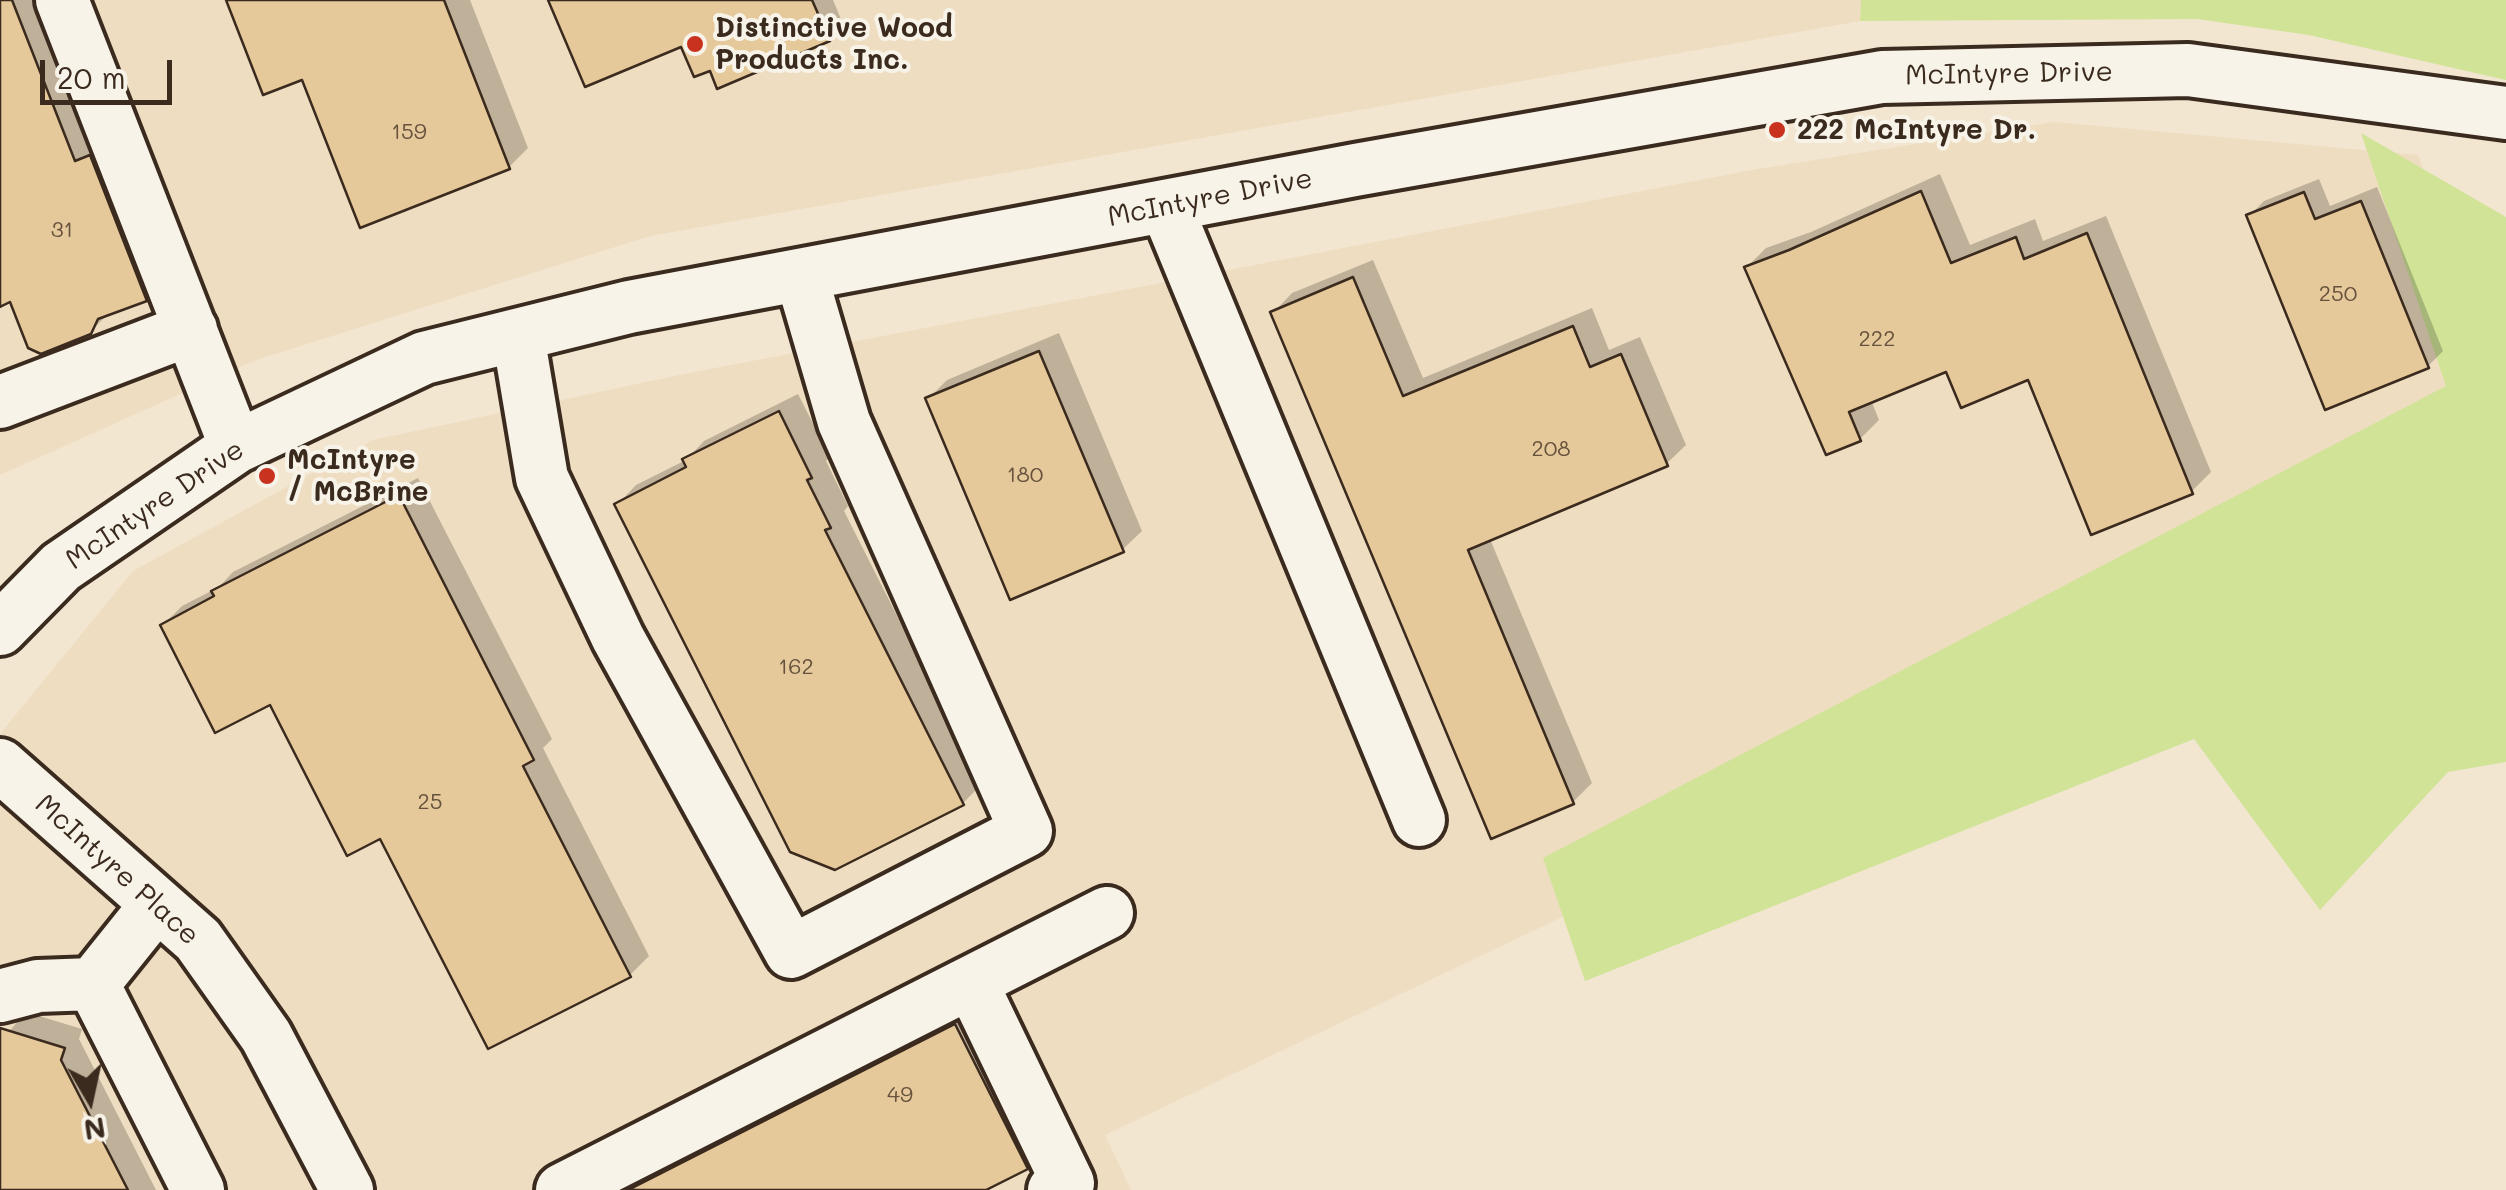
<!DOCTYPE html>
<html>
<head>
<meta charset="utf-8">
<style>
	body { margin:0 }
	#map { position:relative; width:2506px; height:1190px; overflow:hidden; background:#f2e6d1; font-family:Mali,sans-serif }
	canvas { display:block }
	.north { position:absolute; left:40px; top:1050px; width:100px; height:100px; -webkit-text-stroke:8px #f7f3e8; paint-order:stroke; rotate:171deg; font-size:28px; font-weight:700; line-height:40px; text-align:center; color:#3b2a1e }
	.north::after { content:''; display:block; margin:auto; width:35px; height:45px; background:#3b2a1e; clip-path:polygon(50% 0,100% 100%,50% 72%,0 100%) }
	.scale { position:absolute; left:40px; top:60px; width:132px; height:45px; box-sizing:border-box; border:5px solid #3b2a1e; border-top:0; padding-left:12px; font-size:30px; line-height:35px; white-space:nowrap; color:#3b2a1e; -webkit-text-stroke:8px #f7f3e8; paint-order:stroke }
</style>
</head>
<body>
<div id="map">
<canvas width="2506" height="1190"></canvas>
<div class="north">N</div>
<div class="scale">20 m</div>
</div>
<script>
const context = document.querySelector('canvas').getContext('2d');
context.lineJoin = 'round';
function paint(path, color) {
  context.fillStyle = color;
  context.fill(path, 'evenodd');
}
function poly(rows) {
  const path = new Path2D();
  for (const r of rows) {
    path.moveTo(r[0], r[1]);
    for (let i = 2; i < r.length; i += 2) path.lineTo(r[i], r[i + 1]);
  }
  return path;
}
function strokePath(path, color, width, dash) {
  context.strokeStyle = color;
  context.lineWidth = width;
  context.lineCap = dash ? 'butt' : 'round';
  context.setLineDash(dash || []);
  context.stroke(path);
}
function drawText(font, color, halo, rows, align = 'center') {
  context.font = font + ' Mali,sans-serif';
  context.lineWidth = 8;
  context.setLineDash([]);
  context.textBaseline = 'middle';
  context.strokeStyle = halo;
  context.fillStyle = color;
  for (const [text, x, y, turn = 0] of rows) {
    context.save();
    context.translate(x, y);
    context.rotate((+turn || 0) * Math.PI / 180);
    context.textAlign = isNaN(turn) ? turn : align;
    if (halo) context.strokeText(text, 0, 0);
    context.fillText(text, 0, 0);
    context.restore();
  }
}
paint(poly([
	[0,0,1861,0,1860,21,650,236,256,360,0,475],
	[2054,122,2418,155,2506,402,2506,467,1105,1135,1131,1190,0,1190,0,734,133,571,373,440,684,374,1752,170]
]), '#eeddc0');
paint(poly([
	[1861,0,2506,0,2506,80,2309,35,2197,19,1860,21],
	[2361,133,2506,217,2506,762,2448,772,2320,910,2194,739,1585,981,1543,858,2446,386]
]), '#d0e397');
paint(poly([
	[0,0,38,0,165,280,146,299,109,313,90,332],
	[228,0,470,0,528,148,509,167],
	[550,0,833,0,843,24,828,39,711,67,683,44],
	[1940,174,1970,245,2035,219,2043,241,2106,216,2211,472,2192,491,2029,377,1947,369,1871,400,1879,420,1860,439,1747,267,1766,248,1811,232],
	[2319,179,2330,206,2377,187,2443,351,2428,366,2249,216,2264,201],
	[1373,260,1423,378,1592,308,1609,350,1640,337,1686,445,1666,464,1490,539,1592,783,1573,802,1273,313,1292,293],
	[1059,333,1142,531,1122,550,928,399,947,380],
	[798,394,830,457,826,461,848,506,844,511,982,784,963,803,617,505,636,485,686,460,704,441],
	[418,478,552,739,543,748,649,956,630,975,381,835,271,702,163,625,182,606,219,587,233,572],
	[974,1007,1045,1148,1026,1167,980,1190,609,1190],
	[26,1012,82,1029,79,1039,156,1190,0,1190,0,1042]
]), '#0003');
const building = poly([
	[0,0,12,0,75,161,90,155,147,301,98,319,91,334,41,354,28,348,10,302,0,307,0,0],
	[226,0,444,0,510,169,360,228,302,80,263,95,226,0],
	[548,0,812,0,830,41,717,89,710,71,694,77,681,47,585,87,548,0],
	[1921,191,1951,263,2016,237,2024,259,2087,233,2193,494,2091,535,2028,380,1961,408,1946,372,1849,412,1861,441,1826,455,1744,267,1789,250,1921,191],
	[2304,192,2315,219,2361,201,2429,368,2325,410,2246,215,2304,192],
	[1353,277,1403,396,1573,326,1590,367,1621,354,1668,466,1468,550,1574,804,1491,839,1270,312,1353,277],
	[1039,351,1124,552,1010,600,925,398,1039,351],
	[779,411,812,478,807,480,831,528,825,530,964,805,835,870,790,852,614,504,686,467,682,459,779,411],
	[399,495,534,760,523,766,631,977,488,1049,380,839,347,856,270,705,215,733,160,625,214,596,211,591,399,495],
	[955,1024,1028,1169,986,1190,628,1190,955,1024],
	[0,1028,65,1048,61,1060,128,1190,0,1190,0,1028]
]);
paint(building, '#e6c99a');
strokePath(building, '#3b2a1e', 2.5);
const minor = poly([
	[62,0,236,447],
	[1166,206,1419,820],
	[518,335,542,478,618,638,791,952,1026,831,844,422,801,275],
	[0,402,191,329],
	[0,629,61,567,236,447,424,358,629,307,1355,170,1882,77,2188,70,2506,113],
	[0,765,198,940,266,1036,347,1190],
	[157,904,93,984,198,1190],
	[971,982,1107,913],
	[0,996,38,986,93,984],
	[562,1190,971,982,1068,1183,1054,1190]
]);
strokePath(minor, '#3b2a1e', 60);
strokePath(minor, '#f7f3e8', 52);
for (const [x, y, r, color] of [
	[695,44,10,"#c8321e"],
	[1777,130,10,"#c8321e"],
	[267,476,10,"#c8321e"]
]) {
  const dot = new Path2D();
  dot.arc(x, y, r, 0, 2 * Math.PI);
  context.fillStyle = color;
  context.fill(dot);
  strokePath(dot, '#f7f3e8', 4);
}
drawText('22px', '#66523d', null, [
	["159",409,132],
	["31",62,230],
	["250",2338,294],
	["222",1877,339],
	["208",1551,449],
	["180",1025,475],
	["162",796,667],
	["25",430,802],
	["49",900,1095]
]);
drawText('bold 28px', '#3b2a1e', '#f7f3e8', [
	["Distinctive Wood",715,28],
	["Products Inc.",715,60],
	["222 McIntyre Dr.",1797,130],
	["McIntyre",287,460],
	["/ McBrine",287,492]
], 'left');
drawText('28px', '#3b2a1e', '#f7f3e8', [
	["McIntyre Drive",2009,74,-1],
	["McIntyre Drive",1210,198,-11],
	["McIntyre Drive",155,505,-34],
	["McIntyre Place",117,870,42]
]);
</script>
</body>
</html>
